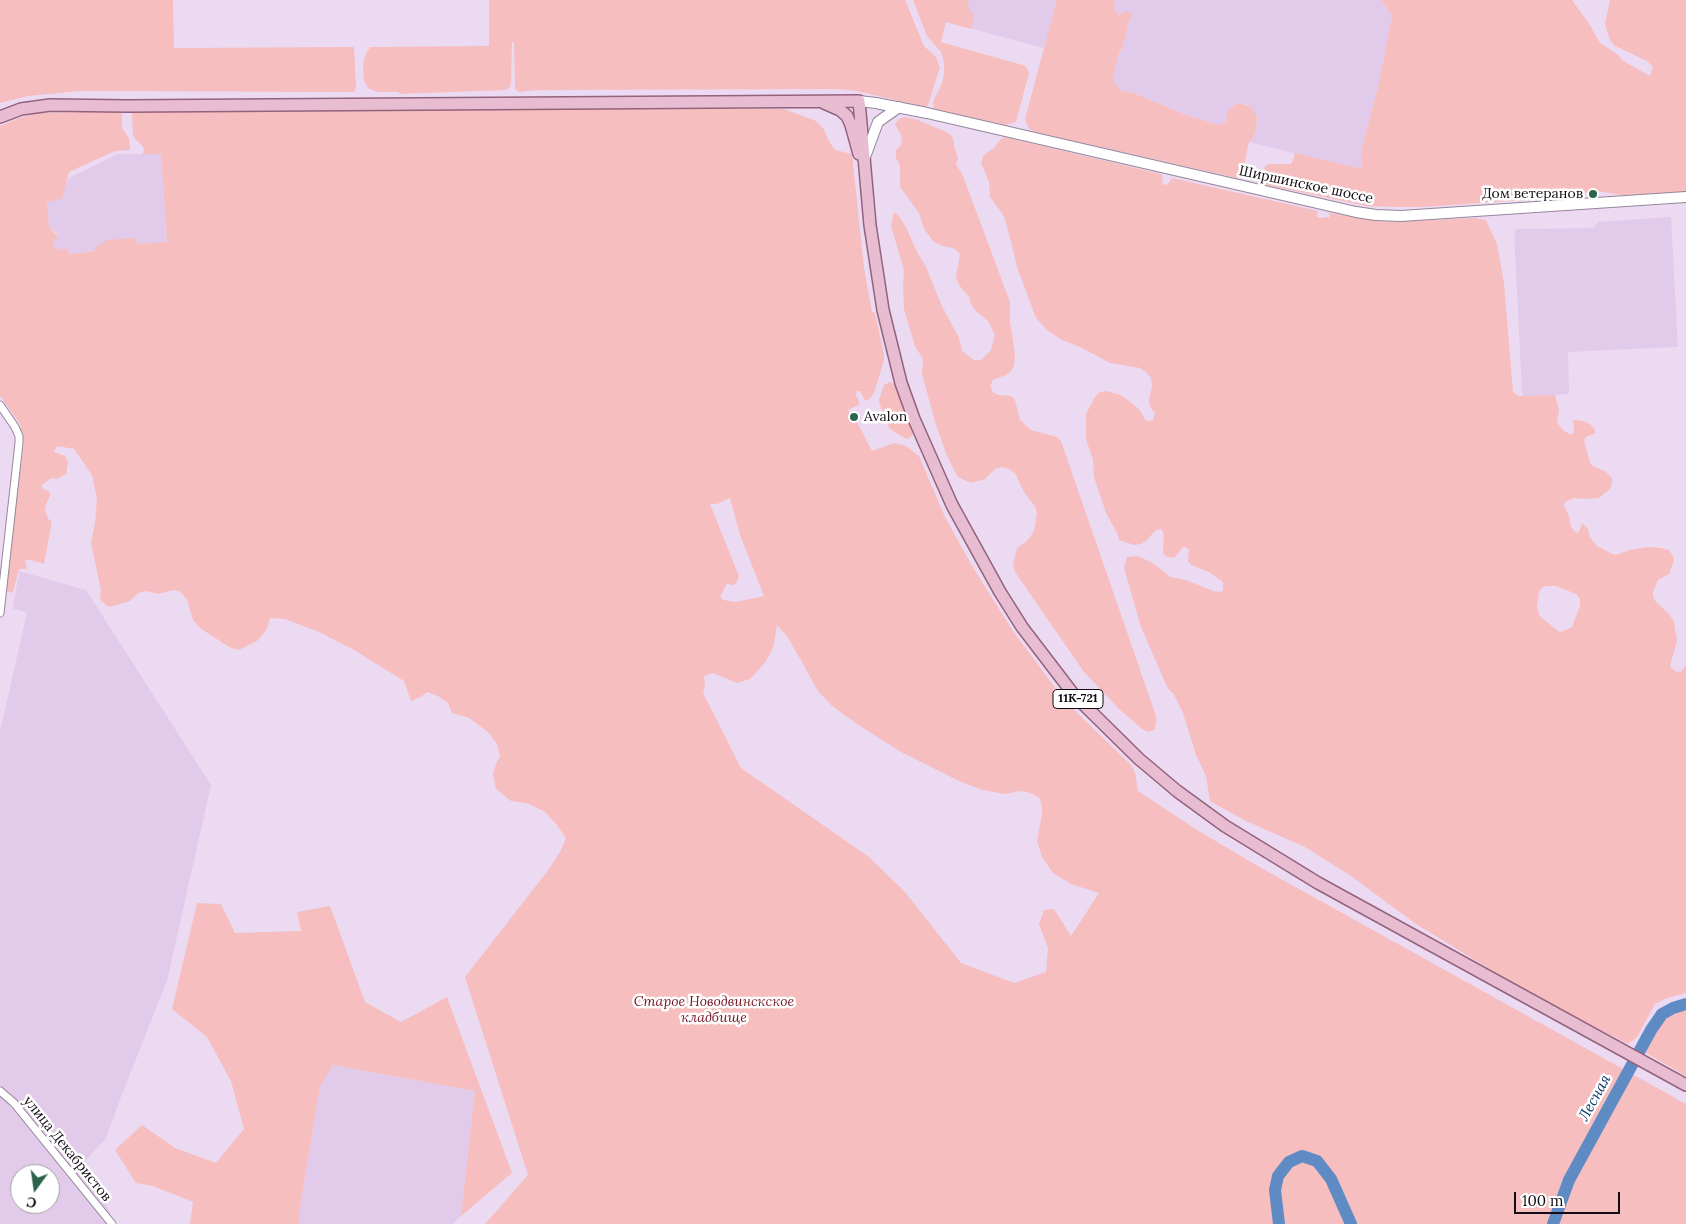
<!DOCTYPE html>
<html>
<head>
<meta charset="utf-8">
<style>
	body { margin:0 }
	#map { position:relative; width:1686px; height:1224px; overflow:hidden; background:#ecdaf3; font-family:Lora,serif }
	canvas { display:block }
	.north { position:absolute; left:10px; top:1164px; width:50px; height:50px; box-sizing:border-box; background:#fff; border:1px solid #a09ea1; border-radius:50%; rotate:194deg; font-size:14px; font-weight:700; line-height:20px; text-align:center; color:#120c14 }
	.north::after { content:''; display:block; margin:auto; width:18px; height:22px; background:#2b634b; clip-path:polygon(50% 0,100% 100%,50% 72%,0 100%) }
	.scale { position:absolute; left:1514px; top:1192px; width:106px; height:22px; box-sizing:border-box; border:2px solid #120c14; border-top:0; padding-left:6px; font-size:15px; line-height:18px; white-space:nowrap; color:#120c14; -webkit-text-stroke:4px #fff; paint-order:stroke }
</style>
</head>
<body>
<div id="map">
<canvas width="1686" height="1224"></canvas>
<div class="north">С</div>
<div class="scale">100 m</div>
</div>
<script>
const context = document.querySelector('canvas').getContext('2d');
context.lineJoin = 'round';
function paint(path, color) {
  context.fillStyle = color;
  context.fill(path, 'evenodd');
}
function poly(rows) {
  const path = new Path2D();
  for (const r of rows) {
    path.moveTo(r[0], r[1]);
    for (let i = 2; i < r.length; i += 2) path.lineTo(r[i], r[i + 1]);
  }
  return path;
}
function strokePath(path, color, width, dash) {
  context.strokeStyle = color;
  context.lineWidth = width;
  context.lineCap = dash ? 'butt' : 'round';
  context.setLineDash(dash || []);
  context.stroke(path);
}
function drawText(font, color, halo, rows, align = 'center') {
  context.font = font + ' Lora,serif';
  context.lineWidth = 5;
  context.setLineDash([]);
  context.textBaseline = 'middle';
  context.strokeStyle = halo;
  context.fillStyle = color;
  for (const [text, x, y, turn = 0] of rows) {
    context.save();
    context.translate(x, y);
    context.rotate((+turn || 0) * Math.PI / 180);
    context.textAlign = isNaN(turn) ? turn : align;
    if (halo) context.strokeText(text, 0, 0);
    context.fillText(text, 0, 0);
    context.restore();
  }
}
paint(poly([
	[949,0,1064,0,1051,50,943,21],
	[1114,0,1381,0,1392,16,1378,87,1361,152,1362,170,1249,142,1253,138,1256,129,1257,117,1255,113,1250,106,1245,104,1237,103,1227,115,1226,122,1219,125,1186,115,1131,92,1121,91,1113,81,1114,74,1118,56,1123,46,1129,21,1133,14,1120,15,1116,13],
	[118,154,161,154,167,243,138,244,70,254,64,246,61,250,56,249,54,247,54,242,58,234,49,227,47,202,62,199,65,184,69,178],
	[1671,217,1678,347,1568,352,1569,390,1568,394,1526,397,1522,393,1514,231,1518,229,1594,228,1598,222],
	[19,571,86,590,211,785,167,981,121,1097,106,1138,79,1168,105,1202,115,1224,0,1224,0,732,27,612,13,609],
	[20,1174,50,1174,50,1204,20,1204],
	[333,1065,475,1091,461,1216,453,1224,299,1224,300,1208,320,1085]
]), '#e2cbea');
paint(poly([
	[0,0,173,0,174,48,354,47,356,88,354,92,79,91,28,96,0,103],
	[489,0,905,0,924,46,936,57,940,67,928,105,925,107,857,91,836,89,537,90,519,92,516,90,515,87,514,42,512,42,511,83,510,87,506,90,399,94,399,92,377,92,368,88,364,80,363,65,365,56,370,47,489,46],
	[913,0,968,0,969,11,974,15,971,29,946,22,941,42,1026,66,1029,73,1016,122,1006,125,934,109,933,102,942,83,944,75,944,63,941,52,927,36],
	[1057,0,1114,0,1116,13,1119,15,1126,11,1133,14,1129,21,1123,46,1118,56,1114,74,1113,81,1121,91,1131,92,1186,115,1219,125,1226,122,1228,111,1237,103,1250,106,1255,113,1257,117,1256,129,1253,138,1249,142,1242,176,1237,178,1035,132,1029,129,1025,119],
	[1381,0,1572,0,1590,25,1600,43,1617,54,1623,61,1650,76,1653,67,1647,61,1615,46,1610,40,1605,24,1610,0,1686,0,1686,192,1622,195,1590,190,1582,196,1422,207,1394,207,1367,206,1266,185,1263,177,1265,166,1269,164,1290,164,1292,163,1295,153,1362,169,1361,152,1378,87,1392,16],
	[445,109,784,109,816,121,823,128,830,143,835,150,852,154,864,268,872,312,875,313,884,355,884,360,875,390,872,396,868,400,865,400,860,391,857,391,856,395,860,404,848,410,854,421,856,420,872,451,894,443,906,446,919,456,945,517,972,566,1013,631,1065,701,1131,765,1135,772,1138,791,1197,830,1263,869,1686,1104,1686,1224,485,1224,528,1175,465,977,549,869,561,850,566,838,557,825,545,812,527,803,511,801,496,789,493,774,496,764,500,756,497,744,488,732,469,718,452,713,448,703,438,696,427,692,422,696,411,701,404,681,354,650,319,632,285,619,270,618,267,629,257,641,239,650,229,647,200,628,193,620,187,599,179,591,173,590,158,594,147,591,142,592,138,593,130,601,109,607,100,600,101,590,91,543,95,523,97,499,92,475,74,449,57,446,54,452,65,456,68,462,66,474,57,479,51,478,42,485,42,488,50,492,50,496,46,504,45,511,49,520,52,521,44,564,31,560,25,560,27,569,19,569,13,592,11,593,7,591,5,584,24,444,20,424,0,396,0,126,19,118,41,113,117,111,122,113,122,128,129,138,130,150,115,151,69,172,62,199,47,202,49,227,58,236,54,242,54,247,61,250,64,246,70,254,94,251,95,248,107,240,134,238,138,244,167,242,161,154,143,154,144,148,133,136,132,111],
	[730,498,740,535,764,596,735,602,724,600,720,597,727,583,731,585,736,584,739,576,710,504,717,504],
	[777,625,789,639,818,691,831,705,854,722,901,752,961,782,983,790,1005,794,1020,791,1027,792,1035,795,1040,799,1042,807,1042,814,1037,841,1041,854,1044,860,1053,873,1071,884,1099,893,1071,936,1054,909,1044,910,1039,924,1048,948,1046,972,1014,983,961,963,905,892,869,857,741,768,703,693,705,687,704,676,713,673,737,683,750,679,764,664,770,654,774,644],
	[905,117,918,120,946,132,951,135,954,141,954,146,958,158,956,164,963,176,1010,302,1010,322,1015,353,1014,366,1011,371,1006,375,993,380,990,386,993,392,998,395,1011,396,1015,400,1020,420,1031,430,1057,437,1061,441,1156,716,1156,723,1155,729,1149,732,1142,729,1118,708,1084,672,1015,572,1013,565,1017,548,1028,540,1032,534,1035,527,1037,513,1035,506,1025,494,1015,473,1009,469,1002,467,995,469,985,479,971,483,958,477,947,456,936,425,922,374,923,359,915,346,904,309,903,286,904,270,891,226,894,212,899,216,906,227,916,250,926,267,941,304,959,338,962,351,974,360,981,360,991,350,995,335,988,321,976,311,971,304,969,297,959,285,956,277,960,254,955,249,940,245,933,241,924,229,919,213,900,187,900,165,896,158,896,150,901,145,902,137,895,124,899,119],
	[1004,137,1161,174,1163,177,1162,183,1165,185,1168,184,1172,178,1318,211,1317,217,1320,218,1330,217,1329,213,1387,222,1475,218,1486,220,1497,244,1504,283,1513,392,1518,396,1555,395,1559,410,1557,422,1562,429,1569,434,1572,434,1574,432,1573,420,1583,421,1590,424,1595,429,1595,433,1586,437,1584,440,1590,463,1593,466,1606,472,1612,478,1612,485,1610,489,1599,498,1588,499,1574,498,1565,502,1564,506,1569,516,1571,527,1576,533,1579,532,1582,523,1588,529,1590,537,1597,546,1612,554,1616,555,1630,550,1648,547,1662,548,1669,550,1673,556,1674,560,1669,574,1658,580,1653,592,1653,597,1656,602,1670,615,1674,622,1677,641,1670,666,1675,671,1679,672,1682,671,1686,664,1686,993,1667,998,1655,1004,1637,1037,1628,1044,1551,1004,1493,971,1416,924,1351,876,1305,847,1246,821,1210,801,1206,776,1196,755,1183,713,1173,693,1168,689,1141,627,1124,568,1127,557,1137,556,1151,562,1171,577,1186,580,1213,591,1220,592,1223,590,1223,582,1209,572,1191,565,1188,561,1189,550,1186,547,1183,547,1174,558,1167,557,1163,553,1164,536,1163,532,1161,529,1155,531,1146,541,1141,544,1134,545,1119,540,1117,533,1106,513,1094,477,1093,460,1086,439,1086,414,1095,397,1100,392,1107,391,1120,395,1125,398,1139,409,1146,421,1153,420,1155,413,1150,407,1149,400,1152,386,1151,378,1146,372,1140,368,1110,363,1082,348,1060,339,1047,330,1036,318,1017,267,1010,238,1004,216,990,197,989,182,981,163,983,156,995,147,1001,139],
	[1556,586,1576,594,1580,599,1580,606,1572,627,1561,632,1558,631,1542,618,1539,615,1537,607,1539,591,1544,586],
	[890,382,894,384,913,433,911,437,907,439,896,433,889,428,880,405,879,400,884,385],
	[197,903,221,904,235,933,301,931,297,912,330,906,365,1002,401,1022,447,997,512,1173,461,1216,475,1091,333,1065,320,1086,300,1208,299,1224,190,1224,193,1202,153,1186,136,1183,115,1150,142,1125,175,1148,216,1163,244,1129,231,1081,207,1037,172,1009],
	[1686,1010,1686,1076,1646,1053,1648,1044,1664,1016]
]), '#f6bebe');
strokePath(poly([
	[1279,1224,1275,1190,1278,1176,1289,1162,1302,1156,1317,1161,1331,1179,1351,1224],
	[1553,1224,1569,1180,1651,1030,1662,1014,1673,1008,1686,1004]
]), '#5f8bc5', 12);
const minor = poly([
	[0,405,15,427,19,436,19,443,0,613],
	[0,1091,14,1103,112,1224]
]);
const secondary = poly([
	[859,101,876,103,927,113,1356,212,1376,215,1401,216,1686,197],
	[865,157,878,122,899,107]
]);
const primary = poly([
	[824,103,840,110,847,116,851,125,859,154],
	[0,117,21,109,50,105,127,106,859,101,870,225,883,310,901,383,914,419,952,505,1000,592,1022,627,1074,695,1139,759,1177,791,1225,826,1318,883,1686,1085]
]);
strokePath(minor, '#95859b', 9);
strokePath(secondary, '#95859b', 12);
strokePath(primary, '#93627c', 14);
strokePath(minor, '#fff', 7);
strokePath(secondary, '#fff', 10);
strokePath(primary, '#e8bdd2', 11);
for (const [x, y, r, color] of [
	[1593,194,5,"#2b634b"],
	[854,417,5,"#2b634b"]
]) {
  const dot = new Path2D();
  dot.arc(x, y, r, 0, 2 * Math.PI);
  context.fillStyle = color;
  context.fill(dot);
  strokePath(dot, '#fff', 2);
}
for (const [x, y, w] of [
	[1078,699,50]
]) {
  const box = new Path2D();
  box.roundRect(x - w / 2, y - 9.5, w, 19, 4);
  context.fillStyle = '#fff';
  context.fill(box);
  strokePath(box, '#120c14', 1);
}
drawText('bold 12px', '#120c14', null, [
	["11К-721",1078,699]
]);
drawText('14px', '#120c14', '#fff', [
	["Ширшинское шоссе",1306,185,12],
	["улица Декабристов",67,1149,51]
]);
drawText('14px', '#120c14', '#fff', [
	["Дом ветеранов",1583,194],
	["Avalon",864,417,"left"]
], 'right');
drawText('italic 14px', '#751522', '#fff', [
	["Старое Новодвинскское",714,1002],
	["кладбище",714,1018]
]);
drawText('italic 15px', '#08366b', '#fff', [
	["Лесная",1595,1098,-61]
]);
</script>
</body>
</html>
